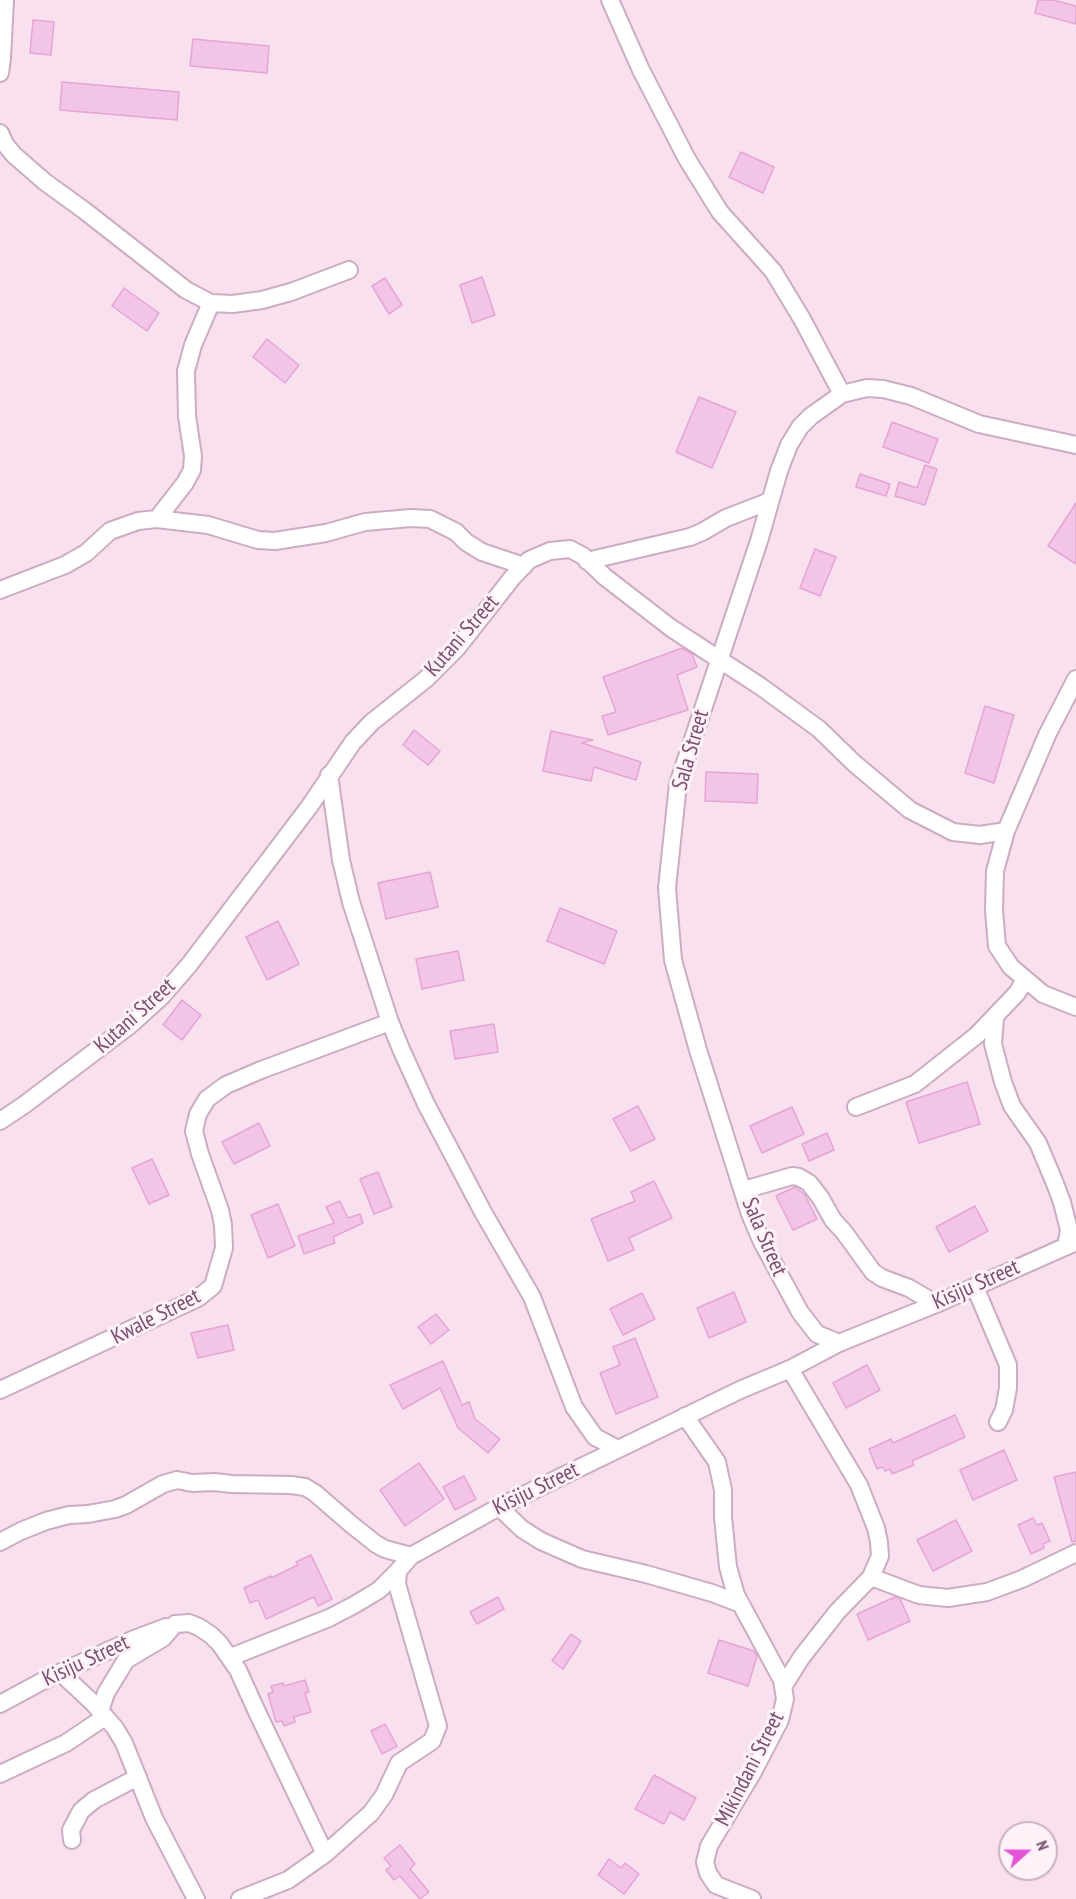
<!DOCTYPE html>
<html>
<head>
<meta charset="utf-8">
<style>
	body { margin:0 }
	#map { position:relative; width:1076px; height:1899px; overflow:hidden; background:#fdecf5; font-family:"PT Sans Narrow",sans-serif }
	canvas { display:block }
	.north { position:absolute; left:998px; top:1821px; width:60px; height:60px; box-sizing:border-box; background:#fff3f9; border:2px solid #c9b1c2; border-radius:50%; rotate:69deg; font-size:16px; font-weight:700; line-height:24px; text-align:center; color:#794e6f }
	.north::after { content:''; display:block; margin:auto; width:21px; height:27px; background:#e454d7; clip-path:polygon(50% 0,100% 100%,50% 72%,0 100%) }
</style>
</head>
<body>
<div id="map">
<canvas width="1076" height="1899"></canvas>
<div class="north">N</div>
</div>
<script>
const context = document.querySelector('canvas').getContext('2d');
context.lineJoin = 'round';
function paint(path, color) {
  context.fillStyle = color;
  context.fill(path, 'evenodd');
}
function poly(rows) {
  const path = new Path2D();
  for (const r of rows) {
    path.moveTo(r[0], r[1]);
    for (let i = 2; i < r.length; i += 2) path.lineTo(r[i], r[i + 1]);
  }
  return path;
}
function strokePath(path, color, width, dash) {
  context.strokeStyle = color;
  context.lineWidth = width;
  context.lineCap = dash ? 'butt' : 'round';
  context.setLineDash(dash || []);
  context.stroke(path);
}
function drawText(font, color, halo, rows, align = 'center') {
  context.font = font + ' "PT Sans Narrow",sans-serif';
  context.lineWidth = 6;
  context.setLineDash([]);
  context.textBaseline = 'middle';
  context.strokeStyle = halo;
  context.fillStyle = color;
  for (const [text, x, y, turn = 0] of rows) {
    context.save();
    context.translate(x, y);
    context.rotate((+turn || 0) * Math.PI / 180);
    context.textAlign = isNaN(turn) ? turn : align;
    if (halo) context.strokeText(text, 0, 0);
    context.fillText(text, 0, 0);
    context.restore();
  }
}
paint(poly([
	[0,0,1076,0,1076,1899,0,1899],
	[1010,1833,1046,1833,1046,1869,1010,1869]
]), '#f9e0ef');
const building = poly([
	[1038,0,1053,0,1076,6,1076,24,1035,13,1038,0],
	[33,20,54,22,51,55,30,53,33,20],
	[193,39,269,46,267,73,190,66,193,39],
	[62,82,179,92,177,120,60,110,62,82],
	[741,152,774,167,763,193,729,177,741,152],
	[482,277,495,315,472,323,460,285,482,277],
	[385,278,402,305,389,314,372,286,385,278],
	[124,288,159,313,147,331,112,306,124,288],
	[267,339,299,365,285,383,253,357,267,339],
	[699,397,736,412,712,468,676,452,699,397],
	[892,422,938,439,929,463,883,447,892,422],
	[925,465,937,469,925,505,895,496,899,482,917,488,925,465],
	[860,474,890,484,886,496,856,487,860,474],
	[1076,503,1076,564,1048,546,1076,503],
	[815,549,836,557,820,596,800,588,815,549],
	[682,648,692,654,697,667,677,675,688,710,608,735,602,716,616,712,603,677,682,648],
	[985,706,1014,715,994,783,965,773,985,706],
	[414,730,440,751,428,765,403,745,414,730],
	[551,731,593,740,582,743,641,762,636,780,594,767,591,781,543,771,551,731],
	[706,772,758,774,757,803,705,801,706,772],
	[430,872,438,907,386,919,378,883,430,872],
	[560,908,617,931,604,964,547,941,560,908],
	[278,921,299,964,267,980,246,937,278,921],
	[458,951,464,980,422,989,416,959,458,951],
	[182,1000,201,1015,182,1040,163,1025,182,1000],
	[494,1024,498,1052,455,1059,450,1031,494,1024],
	[967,1082,980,1124,919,1143,906,1102,967,1082],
	[638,1106,655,1139,631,1151,613,1119,638,1106],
	[792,1107,804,1134,762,1153,750,1126,792,1107],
	[259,1123,270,1146,234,1164,222,1142,259,1123],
	[827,1133,834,1150,809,1161,802,1144,827,1133],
	[152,1159,169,1195,149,1204,132,1168,152,1159],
	[378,1172,392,1207,374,1214,360,1179,378,1172],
	[654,1181,672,1218,629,1238,634,1250,608,1261,591,1219,635,1201,631,1192,654,1181],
	[795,1187,805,1195,817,1219,793,1230,776,1196,795,1187],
	[340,1201,348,1218,360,1214,363,1223,333,1237,335,1243,304,1254,298,1236,334,1223,326,1207,340,1201],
	[278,1204,295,1246,268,1258,251,1215,278,1204],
	[975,1206,988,1231,949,1252,936,1227,975,1206],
	[734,1292,746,1322,709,1338,697,1308,734,1292],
	[642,1293,655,1319,623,1335,610,1309,642,1293],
	[436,1314,449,1330,431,1344,418,1327,436,1314],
	[228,1325,234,1350,198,1358,191,1333,228,1325],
	[635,1338,658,1397,616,1414,600,1373,620,1365,613,1347,635,1338],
	[443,1361,462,1405,469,1402,475,1419,500,1439,488,1453,458,1428,440,1388,403,1409,390,1385,443,1361],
	[867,1365,880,1390,846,1408,833,1383,867,1365],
	[955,1415,965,1437,912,1461,914,1465,892,1474,890,1469,885,1471,883,1467,877,1469,869,1449,891,1439,893,1443,955,1415],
	[1004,1450,1017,1480,973,1500,960,1470,1004,1450],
	[419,1463,444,1499,405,1526,380,1490,419,1463],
	[1076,1472,1076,1541,1072,1542,1054,1477,1076,1472],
	[464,1476,476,1499,455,1510,443,1487,464,1476],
	[1033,1518,1037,1525,1042,1523,1050,1541,1043,1544,1044,1548,1031,1554,1018,1525,1033,1518],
	[956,1520,972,1551,933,1571,917,1540,956,1520],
	[311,1555,332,1599,318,1606,314,1597,266,1619,258,1600,250,1603,244,1588,271,1576,271,1578,298,1565,296,1562,311,1555],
	[498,1597,504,1609,477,1624,470,1612,498,1597],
	[895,1597,900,1599,910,1621,868,1640,857,1614,895,1597],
	[571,1634,581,1641,563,1669,552,1661,571,1634],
	[719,1640,754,1651,757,1656,748,1686,708,1673,719,1640],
	[305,1680,309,1692,305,1693,311,1712,294,1717,295,1722,284,1726,282,1721,276,1722,268,1694,273,1692,271,1686,283,1683,284,1686,305,1680],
	[385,1724,397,1746,382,1754,371,1731,385,1724],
	[654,1775,696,1798,684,1820,670,1812,664,1824,635,1809,654,1775],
	[400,1845,415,1864,410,1869,429,1892,420,1899,400,1876,394,1880,386,1870,391,1866,384,1858,400,1845],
	[609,1859,621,1868,625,1863,639,1874,624,1894,598,1875,609,1859]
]);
paint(building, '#f2c4e6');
strokePath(building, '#e5a4d5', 1.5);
const minor = poly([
	[610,0,641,70,687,159,720,212,773,271,802,319,842,394],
	[0,73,2,58,5,0],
	[0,133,5,144,14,155,45,182,85,211,186,290,211,303,233,304,262,300,291,292,349,270],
	[157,519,185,483,192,470,193,456,187,416,186,371,193,345,211,303],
	[587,561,690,537,702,532,726,518,770,501],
	[0,590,65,565,86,553,110,531,138,521,157,519,208,525,258,540,275,541,326,533,365,522,411,518,430,519,456,532,466,542,482,552,524,566],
	[1076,679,1048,733,1006,831,995,871,994,910,997,946,1011,967,1043,994,1076,1007],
	[329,775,341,860,351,902,390,1022,401,1049,426,1104,483,1212,532,1297,574,1407,595,1437,618,1449],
	[995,1018,993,1044,1003,1082,1012,1106,1038,1143,1054,1181,1062,1202,1069,1230,1066,1246],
	[856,1107,915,1084,977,1035,1017,993,1025,980],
	[0,1121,24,1105,130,1025,162,996,189,965,309,807,353,742,372,722,426,679,457,648,512,578,529,560,550,551,570,549,583,556,605,577,671,628,760,686,819,729,855,764,910,810,953,832,980,835,1006,831],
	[744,1190,792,1176,799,1177,809,1183,820,1197,833,1220,844,1232,873,1272,882,1278,909,1288,936,1304],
	[975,1287,1008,1365,1008,1388,1004,1410,998,1422],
	[839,1343,817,1334,800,1312,762,1242,750,1214,698,1050,673,960,667,888,678,784,759,541,779,471,789,445,800,427,811,416,842,394,867,388,883,389,911,396,979,424,1076,445],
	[0,1390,198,1298,213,1286,224,1248,223,1225,220,1210,200,1154,194,1131,198,1114,207,1099,226,1085,261,1070,390,1022],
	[685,1416,717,1462,723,1490,723,1517,728,1567,736,1595,782,1680,785,1699,780,1720,753,1772,709,1846,705,1862,708,1873,716,1885,752,1899],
	[499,1507,522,1529,541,1541,582,1559,646,1574,712,1593,741,1604],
	[0,1542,21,1531,46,1521,69,1515,88,1514,115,1509,126,1505,163,1484,177,1480,192,1483,215,1482,231,1484,291,1485,305,1487,315,1493,352,1525,376,1544,385,1549,411,1556],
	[871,1577,919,1595,948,1598,987,1592,1022,1579,1076,1553],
	[231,1657,329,1618,354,1605,379,1590,398,1571],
	[61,1673,94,1704,115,1728,124,1743,154,1818,196,1899],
	[783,1687,801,1658,837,1612,871,1577,880,1556,879,1542,876,1528,859,1485,790,1369],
	[0,1704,52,1676,134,1639,166,1627],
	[100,1711,106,1693,126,1660,163,1638,175,1624,189,1623,199,1627,211,1635,220,1644,238,1670,258,1714,325,1854],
	[0,1774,66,1743,105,1717],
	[72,1840,71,1830,81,1811,94,1800,138,1777],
	[240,1899,288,1880,325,1854,371,1813,384,1795,399,1763,432,1741,438,1726,397,1584,398,1571,411,1556,499,1507,740,1390,790,1369,839,1343,936,1304,1076,1242]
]);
strokePath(minor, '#cbacc2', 20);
strokePath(minor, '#fff', 16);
drawText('22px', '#794e6f', '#fff3f9', [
	["Kutani Street",462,636,-49],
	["Sala Street",691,750,-74],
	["Kutani Street",135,1016,-42],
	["Sala Street",764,1237,67],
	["Kisiju Street",976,1285,-24],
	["Kwale Street",156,1317,-27],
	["Kisiju Street",536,1489,-26],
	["Kisiju Street",86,1661,-25],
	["Mikindani Street",750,1769,-63]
]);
</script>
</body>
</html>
